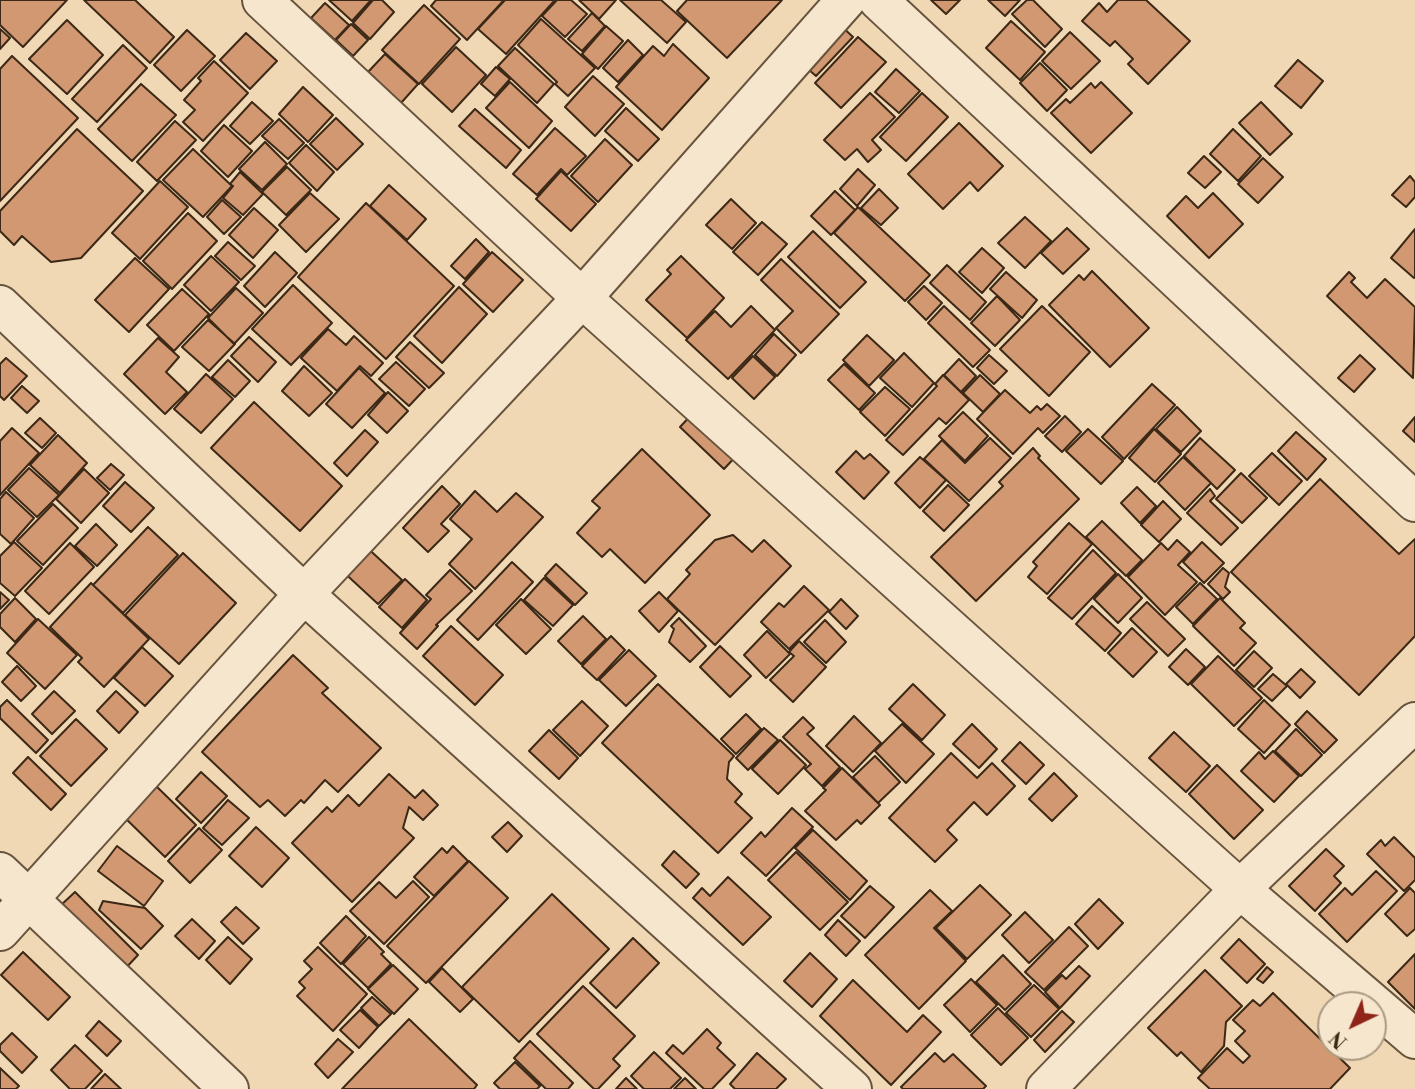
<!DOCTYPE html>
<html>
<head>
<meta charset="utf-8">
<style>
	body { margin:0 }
	#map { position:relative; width:1415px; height:1089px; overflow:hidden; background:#f1d8b4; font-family:"Libre Bodoni",serif }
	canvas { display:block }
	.north { position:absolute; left:1317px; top:991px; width:70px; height:70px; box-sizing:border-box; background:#f6e6ce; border:2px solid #ab9a84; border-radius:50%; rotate:224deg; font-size:19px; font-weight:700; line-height:28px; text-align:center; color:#3b2816 }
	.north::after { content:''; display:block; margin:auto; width:24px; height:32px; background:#8f2418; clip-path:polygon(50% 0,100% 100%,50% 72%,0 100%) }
</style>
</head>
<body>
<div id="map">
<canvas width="1415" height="1089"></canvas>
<div class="north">N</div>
</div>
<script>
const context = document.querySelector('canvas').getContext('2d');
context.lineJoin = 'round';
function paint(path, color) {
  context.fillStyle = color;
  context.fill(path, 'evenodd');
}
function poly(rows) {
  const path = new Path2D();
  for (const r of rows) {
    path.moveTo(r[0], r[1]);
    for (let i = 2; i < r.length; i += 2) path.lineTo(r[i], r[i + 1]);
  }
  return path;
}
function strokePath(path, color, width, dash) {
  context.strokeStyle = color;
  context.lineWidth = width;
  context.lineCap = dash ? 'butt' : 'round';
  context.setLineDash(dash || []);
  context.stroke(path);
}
const building = poly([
	[0,0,67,0,23,47,0,25,0,0],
	[84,0,135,0,174,37,150,63,84,0],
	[329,0,371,0,352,21,329,0],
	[373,0,382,0,394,12,370,39,353,23,373,0],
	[436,0,504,0,467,40,431,6,436,0],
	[505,0,555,0,506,54,478,29,505,0],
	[557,0,571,0,587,14,565,37,542,16,557,0],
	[579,0,616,0,599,19,579,0],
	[620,0,661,0,686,22,667,43,620,0],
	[687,0,782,0,727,58,677,11,687,0],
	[931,0,960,0,946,14,931,0],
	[988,0,1020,0,1005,16,988,0],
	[1027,0,1033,0,1062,29,1045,47,1012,14,1027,0],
	[1118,0,1146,0,1190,41,1148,84,1128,64,1133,59,1115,41,1110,46,1082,21,1099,3,1107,12,1118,0],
	[325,3,349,25,335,40,311,18,325,3],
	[424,5,460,39,419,84,382,50,424,5],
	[592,13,605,26,582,51,568,39,592,13],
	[541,19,595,68,568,96,555,84,557,82,518,45,541,19],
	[67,20,103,55,67,94,29,59,67,20],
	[1011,21,1045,52,1020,80,986,48,1011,21],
	[838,23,853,37,816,76,801,63,838,23],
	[351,24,368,40,353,56,336,40,351,24],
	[606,26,623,41,598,69,582,54,606,26],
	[0,29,10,38,0,49,0,29],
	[187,30,215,56,181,91,154,65,187,30],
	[1070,32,1100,61,1071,89,1042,61,1070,32],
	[246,33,277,61,250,89,220,60,246,33],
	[858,37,886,62,841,108,815,83,858,37],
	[628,40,643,55,618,82,603,68,628,40],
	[673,44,709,78,662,130,616,87,653,46,664,56,673,44],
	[123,45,147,68,97,122,72,99,123,45],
	[456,47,486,75,452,112,422,84,456,47],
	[515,48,554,84,537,103,498,66,515,48],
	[385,54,418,84,401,103,368,72,385,54],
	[12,56,78,118,0,201,0,69,12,56],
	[1298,60,1323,81,1301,108,1275,86,1298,60],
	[214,61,248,93,203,141,183,122,195,110,184,100,201,81,198,78,214,61],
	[1040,63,1067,90,1047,111,1020,83,1040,63],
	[496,67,510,79,495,96,481,84,496,67],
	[896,69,920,91,899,113,875,92,896,69],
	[593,76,624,104,595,136,565,107,593,76],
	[510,82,552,121,529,148,486,108,510,82],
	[1101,82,1132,113,1091,153,1051,113,1066,99,1070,103,1091,83,1095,88,1101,82],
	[141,84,176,115,132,161,98,129,141,84],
	[303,87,333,115,308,142,279,114,303,87],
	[870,93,895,117,872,140,881,150,868,162,857,149,845,160,824,140,870,93],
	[922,93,948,117,906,161,880,137,922,93],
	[252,102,273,121,250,144,230,126,252,102],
	[1261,102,1292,134,1270,155,1239,123,1261,102],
	[626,108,659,139,638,161,605,131,626,108],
	[475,109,521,150,506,168,459,126,475,109],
	[336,118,363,144,337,170,310,144,336,118],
	[279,119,304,143,288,159,262,136,279,119],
	[175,121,196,140,157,181,137,162,175,121],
	[959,123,1003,166,978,191,970,182,943,209,908,174,959,123],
	[224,125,252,151,228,177,201,151,224,125],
	[555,128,586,156,567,175,561,169,537,195,513,174,555,128],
	[77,129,143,191,81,258,51,262,22,236,14,245,0,231,0,211,77,129],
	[1233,129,1261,156,1238,181,1210,154,1233,129],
	[605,139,632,165,598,202,571,176,605,139],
	[265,142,287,164,262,190,239,169,265,142],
	[306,145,334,172,317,191,289,163,306,145],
	[193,149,232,186,203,217,163,180,193,149],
	[1204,156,1221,172,1205,188,1188,173,1204,156],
	[1263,158,1283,177,1258,203,1238,184,1263,158],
	[287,167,311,190,286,215,262,192,287,167],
	[858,169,875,185,857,206,840,189,858,169],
	[561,171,596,204,571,231,536,199,561,171],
	[240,172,263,194,243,215,223,198,233,186,230,184,240,172],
	[1410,176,1415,182,1415,197,1406,207,1392,195,1410,176],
	[160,181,188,207,140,259,112,233,160,181],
	[389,185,426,219,407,240,370,206,389,185],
	[879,189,898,208,881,225,861,208,879,189],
	[835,191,855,210,831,235,811,216,835,191],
	[310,193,339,219,306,252,279,225,310,193],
	[1213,193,1243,224,1209,258,1167,216,1186,196,1198,208,1213,193],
	[731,199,756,223,732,249,706,225,731,199],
	[222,200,241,217,224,234,207,217,222,200],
	[366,203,454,286,386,359,298,277,366,203],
	[858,207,930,275,905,301,834,233,858,207],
	[254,208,278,230,253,258,229,235,254,208],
	[188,213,217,241,172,289,143,261,188,213],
	[1025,217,1051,241,1025,268,998,243,1025,217],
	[762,222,787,244,758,275,733,252,762,222],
	[1067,228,1089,249,1063,274,1041,253,1067,228],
	[1415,229,1415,277,1414,278,1391,258,1415,229],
	[813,231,866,282,840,308,788,257,813,231],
	[476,239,489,252,465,279,451,266,476,239],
	[228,242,255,266,241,280,215,256,228,242],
	[982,248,1004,268,982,293,959,272,982,248],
	[275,252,297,273,265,307,244,286,275,252],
	[492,252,523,280,493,312,463,284,492,252],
	[211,256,239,282,211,311,184,285,211,256],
	[681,256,724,298,687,338,646,300,671,274,667,270,681,256],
	[135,258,169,289,129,332,95,300,135,258],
	[781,259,839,314,801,353,776,328,793,311,761,280,781,259],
	[947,265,986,302,970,320,930,283,947,265],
	[1092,271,1149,328,1110,367,1049,305,1079,275,1084,280,1092,271],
	[1006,272,1037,300,1022,318,990,289,1006,272],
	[1349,272,1355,278,1351,282,1367,298,1385,279,1415,307,1413,378,1327,296,1349,272],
	[293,285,332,323,291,365,252,329,293,285],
	[924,286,942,303,926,320,908,302,924,286],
	[459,287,487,314,442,363,414,336,459,287],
	[236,288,263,313,234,344,208,318,236,288],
	[182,289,209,314,174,351,147,325,182,289],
	[997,296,1020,320,995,346,971,323,997,296],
	[751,306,775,330,728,379,686,340,715,311,731,327,751,306],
	[944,306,990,350,973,367,928,323,944,306],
	[1042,306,1090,352,1049,396,1000,349,1042,306],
	[208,320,235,344,209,371,182,347,208,320],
	[328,329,346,345,354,336,383,363,371,376,360,366,337,391,301,358,328,329],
	[774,334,796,355,777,376,755,355,774,334],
	[867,335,894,360,869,386,843,360,867,335],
	[249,337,276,362,258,382,231,356,249,337],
	[158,338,179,357,166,372,187,392,165,414,124,374,158,338],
	[410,342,444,373,429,388,396,357,410,342],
	[904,353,934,383,912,407,880,378,904,353],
	[989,355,1007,371,994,384,977,368,989,355],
	[1360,355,1375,369,1354,392,1338,378,1360,355],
	[753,356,775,377,754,399,732,378,753,356],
	[6,358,27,376,4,400,0,396,0,364,6,358],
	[959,359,976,376,961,392,944,375,959,359],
	[228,360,250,381,235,397,212,377,228,360],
	[396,362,425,389,409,406,379,379,396,362],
	[844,364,875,393,859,410,828,380,844,364],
	[304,366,332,393,309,416,282,391,304,366],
	[359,368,385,393,352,428,326,404,359,368],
	[206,374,233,399,201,433,174,409,206,374],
	[943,375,969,400,946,424,939,418,903,455,886,440,937,386,935,384,943,375],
	[980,375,1000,394,983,412,963,393,980,375],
	[1152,384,1175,405,1124,459,1102,437,1152,384],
	[22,386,39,401,27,413,11,398,22,386],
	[885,387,910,409,885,436,860,412,885,387],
	[1005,390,1030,413,1037,406,1041,410,1047,404,1060,416,1043,433,1038,428,1013,454,977,419,1005,390],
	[388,392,408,411,387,433,368,415,388,392],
	[254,402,342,486,300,531,211,448,254,402],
	[1177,407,1201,431,1181,452,1156,429,1177,407],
	[694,412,738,454,724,469,680,427,694,412],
	[963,412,988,436,965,461,939,436,963,412],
	[1065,416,1081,432,1062,452,1045,436,1065,416],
	[1415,417,1415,442,1403,431,1415,417],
	[40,418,56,433,42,448,25,433,40,418],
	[12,428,39,453,0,495,0,441,12,428],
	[1088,429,1123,461,1101,484,1066,451,1088,429],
	[1154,429,1181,454,1155,482,1129,458,1154,429],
	[365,430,378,442,347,476,334,463,365,430],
	[1296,432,1326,459,1307,480,1278,451,1296,432],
	[58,435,87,463,60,493,30,465,58,435],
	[990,438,1011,458,969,501,924,459,942,440,965,463,990,438],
	[1200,438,1235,470,1217,489,1184,456,1200,438],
	[1033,448,1040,456,1038,458,1079,499,976,601,931,557,1003,486,999,482,1033,448],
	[642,449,710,515,645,583,610,549,602,557,577,533,600,508,592,501,642,449],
	[856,451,864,459,870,454,889,472,864,499,836,472,856,451],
	[1272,453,1302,481,1279,505,1249,476,1272,453],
	[920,457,946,480,920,508,895,483,920,457],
	[1183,457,1211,483,1185,510,1158,483,1183,457],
	[111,464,124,475,110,490,97,478,111,464],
	[29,468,59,495,37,517,8,490,29,468],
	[84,469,109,493,81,523,56,499,84,469],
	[1241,473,1267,498,1242,523,1216,499,1241,473],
	[1320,479,1399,554,1415,539,1415,636,1359,695,1231,572,1320,479],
	[125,482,154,508,131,532,103,506,125,482],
	[948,485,969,505,944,531,923,511,948,485],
	[442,486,460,504,441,524,449,531,428,552,403,528,442,486],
	[1137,487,1156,506,1140,523,1121,503,1137,487],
	[1210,489,1215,496,1210,501,1238,528,1221,545,1187,513,1210,489],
	[475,491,497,512,516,493,543,517,475,589,449,564,472,539,450,519,475,491],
	[6,492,34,518,11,544,0,534,0,499,6,492],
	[1163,501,1181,519,1159,542,1141,525,1163,501],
	[53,504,78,528,43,565,17,541,53,504],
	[1102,521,1142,560,1126,576,1086,537,1102,521],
	[1069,523,1092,544,1047,594,1028,577,1037,566,1033,562,1069,523],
	[96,524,117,545,97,566,75,546,96,524],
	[148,527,178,555,123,613,93,585,148,527],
	[733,535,752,552,764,540,791,566,715,645,667,599,690,574,686,570,715,540,733,535],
	[1177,540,1190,552,1178,565,1197,582,1165,615,1128,577,1161,543,1168,550,1177,540],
	[14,542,42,568,15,596,0,583,0,556,14,542],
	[361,542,402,580,378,604,338,567,361,542],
	[1202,542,1224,563,1204,583,1183,562,1202,542],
	[70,543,94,567,49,614,25,591,70,543],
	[1093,550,1116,573,1072,619,1048,598,1093,550],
	[183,553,236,603,179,664,125,615,183,553],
	[512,562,533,582,478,640,457,620,512,562],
	[556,564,587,593,575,605,545,576,556,564],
	[1223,568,1229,573,1225,587,1230,592,1223,599,1208,584,1223,568],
	[450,570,472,591,436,625,438,626,417,649,400,633,431,599,426,595,450,570],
	[1118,574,1142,598,1118,623,1094,599,1118,574],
	[544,578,573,605,553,626,524,600,544,578],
	[405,579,427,600,402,628,379,607,405,579],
	[91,583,149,639,104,687,78,662,82,658,50,627,91,583],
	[1200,583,1217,599,1193,624,1176,607,1200,583],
	[804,586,829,610,789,649,761,622,779,603,784,607,804,586],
	[0,592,9,600,0,609,0,592],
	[659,592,678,611,659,632,639,611,659,592],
	[15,598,36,619,15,642,0,627,0,614,15,598],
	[1220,598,1245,623,1240,628,1256,643,1234,666,1193,626,1220,598],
	[521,599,551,629,526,654,496,625,521,599],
	[841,599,858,616,846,629,829,612,841,599],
	[1147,602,1185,639,1168,656,1130,619,1147,602],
	[1092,606,1121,633,1105,651,1076,624,1092,606],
	[583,616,606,639,581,664,558,641,583,616],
	[679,618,706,646,690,662,669,642,674,629,671,626,679,618],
	[38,619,77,655,45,689,7,653,38,619],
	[825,620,846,642,826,663,804,642,825,620],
	[451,626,503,675,475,705,423,656,451,626],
	[1132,628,1157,652,1133,677,1108,653,1132,628],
	[767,631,790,654,766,678,744,655,767,631],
	[611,636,625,650,597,680,582,666,611,636],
	[799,641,826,667,793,702,770,680,794,656,789,652,799,641],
	[720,646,751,676,730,697,700,667,720,646],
	[142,647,173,676,145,706,114,678,142,647],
	[1186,649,1205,667,1188,685,1169,667,1186,649],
	[629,650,656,676,626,706,599,680,629,650],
	[1254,651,1272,668,1254,687,1236,670,1254,651],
	[293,655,328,688,322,693,381,748,338,792,325,780,304,803,301,800,285,816,268,800,260,807,202,752,293,655],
	[1218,656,1262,698,1234,726,1191,684,1218,656],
	[17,666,36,686,21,701,2,682,17,666],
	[1301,669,1315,682,1300,698,1286,684,1301,669],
	[1273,674,1287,686,1272,701,1258,689,1273,674],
	[658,684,734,756,729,762,727,779,742,794,735,802,752,818,718,853,602,743,658,684],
	[913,684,945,715,922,740,889,709,913,684],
	[54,691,75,711,52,734,32,714,54,691],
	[116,691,138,712,119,733,97,711,116,691],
	[7,700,48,740,36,753,0,718,0,707,7,700],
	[1264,700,1290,725,1264,753,1238,729,1264,700],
	[582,701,608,726,580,756,553,730,582,701],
	[1307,711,1337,740,1324,753,1295,724,1307,711],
	[746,714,761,729,736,754,721,739,746,714],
	[854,716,881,743,853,772,826,746,854,716],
	[803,717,814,728,807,734,840,767,822,786,805,769,811,764,783,737,803,717],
	[76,719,107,749,71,786,40,756,76,719],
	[902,724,934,754,906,783,875,751,902,724],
	[972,724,997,749,979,768,953,744,972,724],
	[764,728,778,740,748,770,736,758,764,728],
	[1296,729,1322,755,1301,776,1275,751,1296,729],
	[549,730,578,758,559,779,529,751,549,730],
	[1174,732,1210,766,1186,792,1149,758,1174,732],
	[780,740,806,765,778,794,752,769,780,740],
	[1020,742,1044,765,1026,784,1002,761,1020,742],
	[1273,751,1299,776,1274,802,1241,771,1259,752,1265,759,1273,751],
	[951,753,977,778,992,763,1015,786,987,815,974,802,947,830,957,840,935,862,889,818,951,753],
	[875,756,900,782,878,803,853,777,875,756],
	[28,757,66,794,51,810,13,773,28,757],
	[1217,765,1263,810,1234,839,1189,794,1217,765],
	[842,768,880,805,861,824,857,820,836,840,805,811,826,790,823,788,842,768],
	[201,772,227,796,201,823,176,799,201,772],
	[1054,773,1077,796,1052,821,1029,799,1054,773],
	[389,774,415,798,423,790,438,805,423,820,409,807,403,828,414,838,352,902,292,843,327,807,332,812,348,795,359,806,389,774],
	[153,783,196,825,165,857,122,815,153,783],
	[228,800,249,818,222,845,203,828,228,800],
	[792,808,813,827,766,876,741,853,761,832,765,837,792,808],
	[508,822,522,836,507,852,492,837,508,822],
	[256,827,289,858,262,887,229,856,256,827],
	[199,828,222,850,190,883,168,861,199,828],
	[813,830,867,881,850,900,795,848,813,830],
	[1394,837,1415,858,1415,880,1404,891,1367,854,1381,840,1385,846,1394,837],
	[117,846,163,881,144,906,98,871,117,846],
	[453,846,468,861,434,896,414,877,442,848,447,853,453,846],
	[1326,849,1344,866,1334,876,1341,883,1315,911,1289,886,1326,849],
	[674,851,699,874,686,888,662,865,674,851],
	[796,852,848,902,820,930,768,880,796,852],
	[469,861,508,898,426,983,387,946,469,861],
	[1376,871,1397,891,1347,942,1319,914,1345,888,1352,895,1376,871],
	[728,877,771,917,743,945,693,898,702,888,710,896,728,877],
	[413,881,429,897,384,944,350,911,379,882,396,898,413,881],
	[980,885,1011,915,967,959,936,928,980,885],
	[870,886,894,907,865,938,841,916,870,886],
	[1410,888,1415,893,1415,929,1407,936,1385,914,1410,888],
	[930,890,952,911,934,928,966,961,919,1009,865,955,930,890],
	[75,892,138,955,124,970,60,906,75,892],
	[552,894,609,949,519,1042,462,987,552,894],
	[1099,899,1123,923,1098,949,1075,924,1099,899],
	[103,901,145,908,163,926,141,949,99,910,103,901],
	[236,907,259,928,243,944,221,922,236,907],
	[1025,912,1053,940,1029,963,1002,935,1025,912],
	[346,916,366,936,341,964,320,943,346,916],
	[192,919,215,941,199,959,175,936,192,919],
	[838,920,860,941,846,956,825,935,838,920],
	[1069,927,1088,946,1044,990,1025,972,1069,927],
	[228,937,252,959,230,984,206,960,228,937],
	[369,937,384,952,381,954,391,964,368,988,343,964,369,937],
	[633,938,659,963,616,1008,590,983,633,938],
	[1239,939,1265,964,1247,983,1221,958,1239,939],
	[318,947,367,994,333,1031,297,996,305,988,299,982,312,969,304,961,318,947],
	[23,952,70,997,48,1020,1,975,23,952],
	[810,953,837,979,812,1007,784,981,810,953],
	[1415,954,1415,1009,1388,982,1415,954],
	[1003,955,1031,984,1005,1010,976,982,1003,955],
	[393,965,418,989,394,1014,368,989,393,965],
	[1079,966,1090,976,1060,1008,1045,992,1062,975,1066,979,1079,966],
	[1267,967,1273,972,1263,983,1257,979,1267,967],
	[442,968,473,999,460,1012,429,982,442,968],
	[1205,970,1242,1006,1226,1022,1224,1046,1201,1072,1181,1052,1177,1056,1148,1028,1205,970],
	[971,979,997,1005,970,1032,944,1005,971,979],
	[853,980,907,1032,923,1015,941,1032,891,1085,820,1016,853,980],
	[1034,985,1059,1009,1031,1037,1006,1013,1034,985],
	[583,986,635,1036,613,1059,620,1066,598,1089,594,1089,537,1034,583,986],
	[1273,993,1350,1068,1330,1089,1210,1089,1198,1078,1227,1048,1243,1063,1250,1056,1235,1041,1245,1031,1233,1020,1253,1000,1260,1006,1273,993],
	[372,997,391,1014,379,1026,361,1008,372,997],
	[998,1008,1028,1038,1001,1065,971,1035,998,1008],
	[360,1010,378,1027,359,1048,340,1030,360,1010],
	[1062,1011,1074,1022,1045,1052,1034,1040,1062,1011],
	[409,1019,477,1085,474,1089,342,1089,409,1019],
	[99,1021,121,1041,107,1056,86,1036,99,1021],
	[707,1029,721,1043,717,1048,735,1065,712,1089,704,1089,666,1053,673,1045,683,1054,707,1029],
	[12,1033,37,1057,22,1073,0,1051,0,1045,12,1033],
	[338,1039,353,1052,328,1078,315,1064,338,1039],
	[530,1041,573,1083,568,1089,546,1089,514,1058,530,1041],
	[75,1045,102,1071,85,1089,70,1089,51,1070,75,1045],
	[654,1052,681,1078,670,1089,644,1089,631,1076,654,1052],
	[757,1053,786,1079,776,1089,735,1089,730,1084,757,1053],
	[935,1053,944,1062,953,1054,986,1086,983,1089,903,1089,901,1087,935,1053],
	[515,1062,540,1086,537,1089,500,1089,494,1083,515,1062],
	[0,1068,19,1086,16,1089,0,1089,0,1068],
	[105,1074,121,1089,91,1089,105,1074],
	[626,1078,637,1089,616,1089,626,1078],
	[685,1078,696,1089,674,1089,685,1078]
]);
paint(building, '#d29871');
strokePath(building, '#3b2816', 2);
const minor = poly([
	[262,0,582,298,1240,889,1415,1039],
	[878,0,1415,502],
	[0,305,304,594,852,1089],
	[0,872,229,1089],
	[0,931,304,594,582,298,846,0],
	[1046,1089,1240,889,1415,722]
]);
strokePath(minor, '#68543e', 42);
strokePath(minor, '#f6e6ce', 38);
</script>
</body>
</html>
